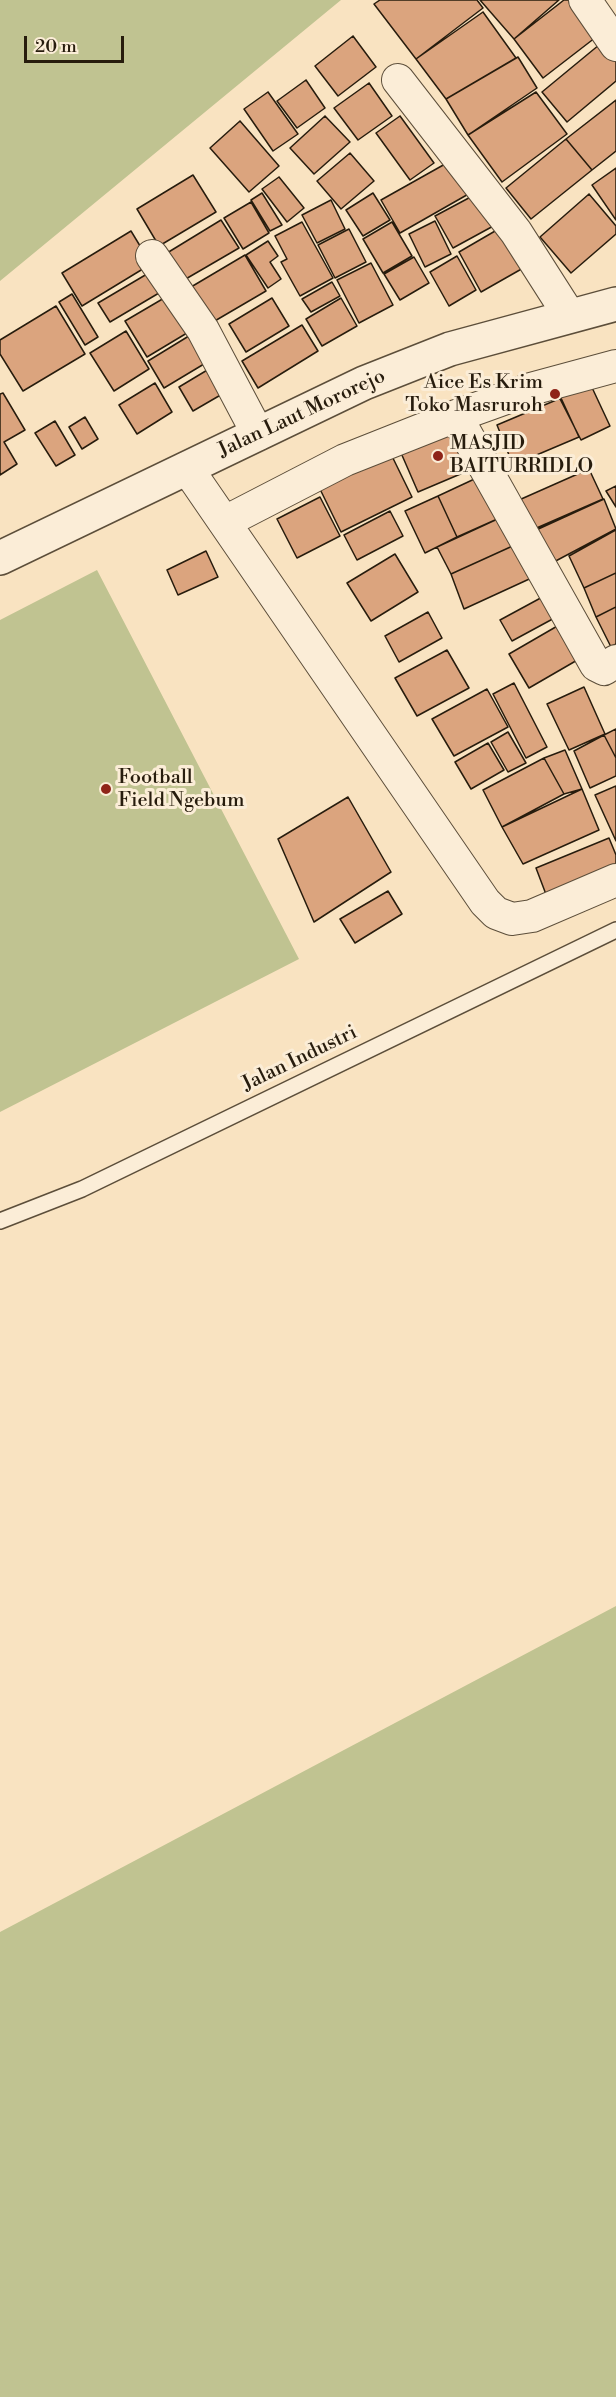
<!DOCTYPE html>
<html>
<head>
<meta charset="utf-8">
<style>
	body { margin:0 }
	#map { position:relative; width:616px; height:2397px; overflow:hidden; background:#f9e3c1; font-family:"Libre Bodoni",serif }
	canvas { display:block }
	.scale { position:absolute; left:24px; top:36px; width:100px; height:27px; box-sizing:border-box; border:3px solid #271c0d; border-top:0; padding-left:8px; font-size:18px; line-height:21px; white-space:nowrap; color:#271c0d; -webkit-text-stroke:4px #fbedd7; paint-order:stroke }
</style>
</head>
<body>
<div id="map">
<canvas width="616" height="2397"></canvas>
<div class="scale">20 m</div>
</div>
<script>
const context = document.querySelector('canvas').getContext('2d');
context.lineJoin = 'round';
function paint(path, color) {
  context.fillStyle = color;
  context.fill(path, 'evenodd');
}
function poly(rows) {
  const path = new Path2D();
  for (const r of rows) {
    path.moveTo(r[0], r[1]);
    for (let i = 2; i < r.length; i += 2) path.lineTo(r[i], r[i + 1]);
  }
  return path;
}
function strokePath(path, color, width, dash) {
  context.strokeStyle = color;
  context.lineWidth = width;
  context.lineCap = dash ? 'butt' : 'round';
  context.setLineDash(dash || []);
  context.stroke(path);
}
function drawText(font, color, halo, rows, align = 'center') {
  context.font = font + ' "Libre Bodoni",serif';
  context.lineWidth = 6;
  context.setLineDash([]);
  context.textBaseline = 'middle';
  context.strokeStyle = halo;
  context.fillStyle = color;
  for (const [text, x, y, turn = 0] of rows) {
    context.save();
    context.translate(x, y);
    context.rotate((+turn || 0) * Math.PI / 180);
    context.textAlign = isNaN(turn) ? turn : align;
    if (halo) context.strokeText(text, 0, 0);
    context.fillText(text, 0, 0);
    context.restore();
  }
}
paint(poly([
	[0,0,341,0,0,281],
	[97,570,299,959,0,1112,0,620],
	[616,1606,616,2397,0,2397,0,1932]
]), '#c0c391');
const building = poly([
	[380,0,477,0,483,8,416,59,374,4,380,0],
	[480,0,559,0,514,39,480,0],
	[564,0,574,0,600,34,543,78,514,39,564,0],
	[483,12,516,58,446,99,416,59,483,12],
	[353,36,376,67,338,96,315,66,353,36],
	[605,40,616,53,616,81,567,122,542,92,605,40],
	[518,57,537,88,468,135,446,99,518,57],
	[306,80,325,108,297,128,277,101,306,80],
	[369,83,392,116,358,140,334,108,369,83],
	[268,92,298,134,273,151,244,109,268,92],
	[536,92,567,134,502,182,468,135,536,92],
	[616,100,616,151,592,170,566,139,616,100],
	[325,116,350,142,314,174,290,148,325,116],
	[400,116,434,163,410,180,376,133,400,116],
	[240,121,279,166,249,192,210,148,240,121],
	[566,139,592,170,531,219,506,188,566,139],
	[350,153,374,181,341,209,317,181,350,153],
	[454,159,472,192,400,233,381,200,454,159],
	[616,168,616,220,592,185,616,168],
	[193,175,216,212,159,246,137,209,193,175],
	[279,177,304,208,287,222,262,189,279,177],
	[480,192,497,224,453,248,435,216,480,192],
	[262,193,282,225,270,231,251,200,262,193],
	[373,193,390,220,363,236,346,210,373,193],
	[589,194,616,226,616,234,571,273,540,237,589,194],
	[331,200,345,229,317,243,302,215,331,200],
	[251,202,269,233,243,249,224,218,251,202],
	[221,220,239,248,184,280,167,253,221,220],
	[435,221,451,254,425,267,409,234,435,221],
	[302,222,333,278,300,296,281,262,287,259,275,236,302,222],
	[392,222,412,256,383,273,363,239,392,222],
	[502,227,525,267,481,292,459,252,502,227],
	[349,229,366,262,335,278,318,245,349,229],
	[131,231,151,264,82,306,62,273,131,231],
	[268,241,278,256,270,262,281,279,268,288,246,255,268,241],
	[245,255,266,291,213,322,191,287,245,255],
	[457,256,476,290,449,306,430,272,457,256],
	[414,257,429,283,400,300,384,274,414,257],
	[371,263,393,305,359,323,337,280,371,263],
	[147,274,159,293,110,322,98,303,147,274],
	[332,282,340,296,311,312,302,299,332,282],
	[72,294,98,337,85,345,59,302,72,294],
	[171,294,192,330,147,357,125,321,171,294],
	[272,298,289,326,246,352,229,324,272,298],
	[341,298,357,326,322,346,306,319,341,298],
	[56,306,85,354,23,391,0,354,0,340,56,306],
	[302,325,318,351,258,388,242,361,302,325],
	[126,331,149,369,114,391,90,353,126,331],
	[197,331,214,358,164,388,148,361,197,331],
	[209,369,224,393,193,411,179,387,209,369],
	[588,379,610,426,581,440,557,393,588,379],
	[155,383,172,412,137,434,119,405,155,383],
	[3,393,25,430,4,442,17,464,0,475,0,394,3,393],
	[561,398,579,437,513,465,497,425,561,398],
	[85,417,98,439,82,449,69,427,85,417],
	[55,421,75,455,56,466,35,433,55,421],
	[457,421,477,467,418,492,398,446,457,421],
	[388,448,412,497,341,532,317,483,388,448],
	[589,469,603,499,532,530,519,500,589,469],
	[483,475,504,516,457,537,438,496,483,475],
	[616,486,616,507,606,491,616,486],
	[438,496,457,537,425,553,405,511,438,496],
	[320,497,340,536,297,558,277,519,320,497],
	[604,499,616,529,550,564,534,531,604,499],
	[390,511,403,536,357,560,344,535,390,511],
	[504,516,517,544,451,574,437,547,504,516],
	[616,530,616,573,584,588,569,556,616,530],
	[517,544,538,575,464,609,451,574,517,544],
	[206,551,218,577,178,595,167,570,206,551],
	[395,554,418,592,371,621,347,583,395,554],
	[616,573,616,607,596,617,584,588,616,573],
	[548,594,560,615,512,641,500,620,548,594],
	[616,607,616,644,611,647,596,617,616,607],
	[428,612,442,638,399,662,385,636,428,612],
	[566,621,586,655,529,688,509,654,566,621],
	[447,650,469,688,417,716,395,678,447,650],
	[514,683,547,747,526,758,493,694,514,683],
	[584,687,605,734,569,750,547,704,584,687],
	[487,689,508,727,454,756,432,719,487,689],
	[616,729,616,758,604,735,616,729],
	[508,732,526,763,508,772,491,742,508,732],
	[604,735,616,758,616,776,590,788,574,751,604,735],
	[488,743,504,770,471,789,455,762,488,743],
	[565,750,582,789,564,794,544,758,565,750],
	[544,758,564,794,502,827,483,790,544,758],
	[616,786,616,841,595,795,616,786],
	[582,789,599,830,523,864,502,827,582,789],
	[348,797,391,872,314,922,278,839,348,797],
	[609,838,616,855,616,869,547,897,536,868,609,838],
	[388,891,402,914,355,943,340,919,388,891]
]);
paint(building, '#dba47e');
strokePath(building, '#271c0d', 1.5);
const service = poly([
	[0,1221,82,1189,616,930]
]);
const minor = poly([
	[585,0,616,45],
	[398,80,516,232,569,315],
	[152,256,203,330,258,434],
	[456,416,596,665,604,669,616,661],
	[187,468,485,902,496,913,512,919,532,916,616,880],
	[225,522,345,460,456,416,531,389,616,366]
]);
const tertiary = poly([
	[0,558,364,383,450,349,616,304]
]);
strokePath(service, '#5c4e3a', 18);
strokePath(minor, '#5c4e3a', 34);
strokePath(tertiary, '#5c4e3a', 36);
strokePath(service, '#fbedd7', 15);
strokePath(minor, '#fbedd7', 32);
strokePath(tertiary, '#fbedd7', 33);
for (const [x, y, r, color] of [
	[555,394,6,"#8f2418"],
	[438,456,6,"#8f2418"],
	[106,789,6,"#8f2418"]
]) {
  const dot = new Path2D();
  dot.arc(x, y, r, 0, 2 * Math.PI);
  context.fillStyle = color;
  context.fill(dot);
  strokePath(dot, '#fbedd7', 2);
}
drawText('20px', '#271c0d', '#fbedd7', [
	["Aice Es Krim",543,383,"right"],
	["Toko Masruroh",543,406,"right"],
	["MASJID",450,444],
	["BAITURRIDLO",450,467],
	["Football",118,778],
	["Field Ngebum",118,801]
], 'left');
drawText('20px', '#271c0d', '#fbedd7', [
	["Jalan Laut Mororejo",302,414,-25],
	["Jalan Industri",300,1059,-26]
]);
</script>
</body>
</html>
